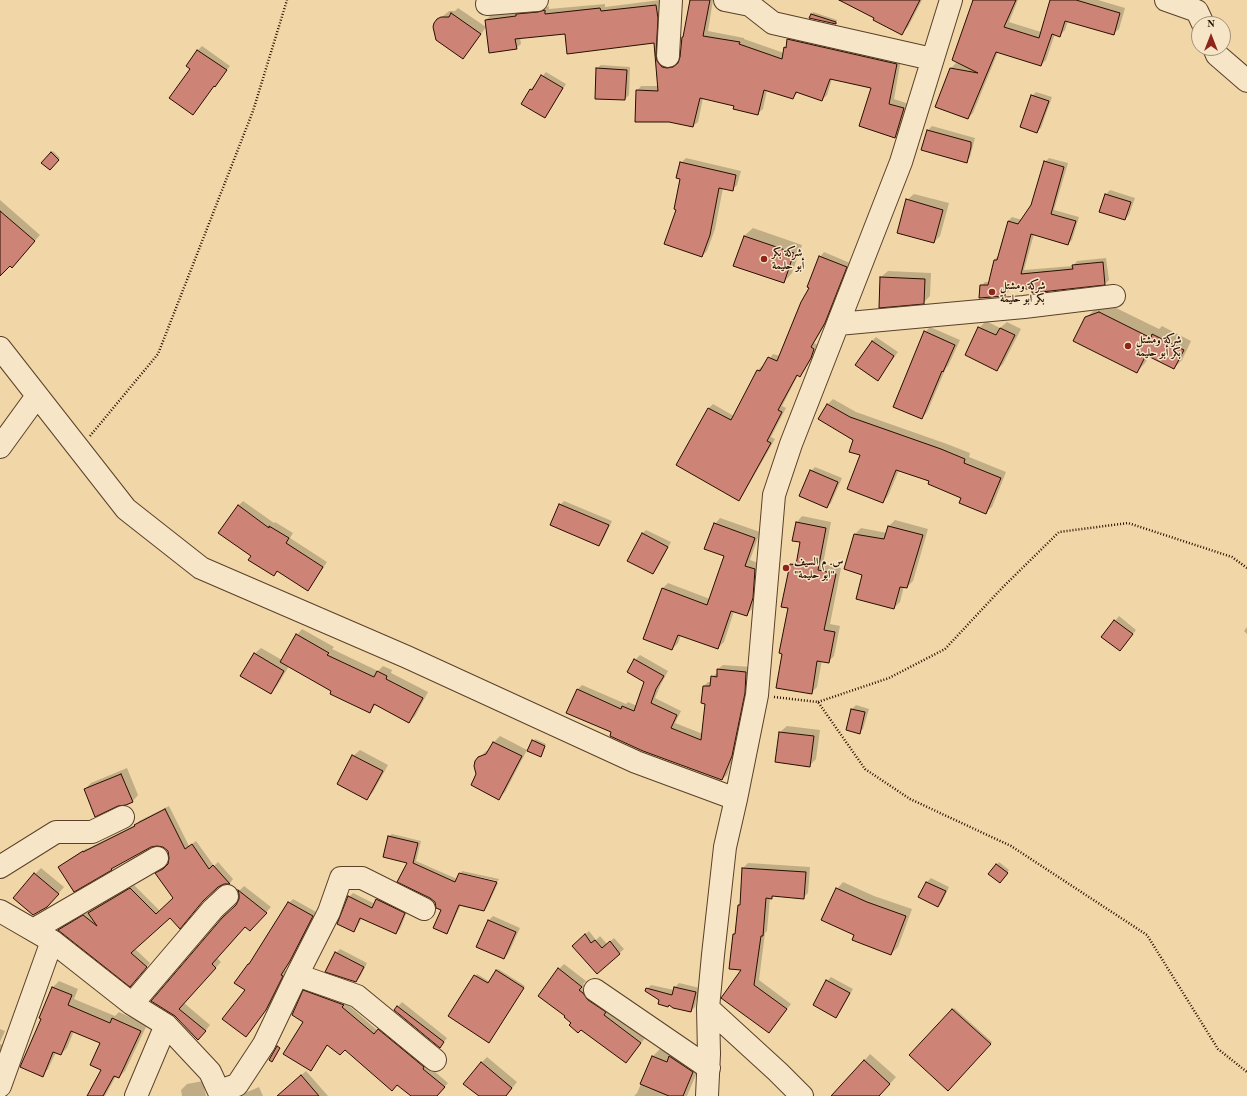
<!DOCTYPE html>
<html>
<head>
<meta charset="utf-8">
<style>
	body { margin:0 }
	#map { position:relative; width:1247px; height:1096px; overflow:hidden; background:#f1d7a7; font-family:"Old Standard TT",serif }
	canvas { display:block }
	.north { position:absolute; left:1191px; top:16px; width:40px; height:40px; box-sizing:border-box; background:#f6e5c6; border:1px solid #a48f77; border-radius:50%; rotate:0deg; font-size:11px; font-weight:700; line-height:16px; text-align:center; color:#280e00 }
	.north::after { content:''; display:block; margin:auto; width:14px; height:18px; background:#8f2418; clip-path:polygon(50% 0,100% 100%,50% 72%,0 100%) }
</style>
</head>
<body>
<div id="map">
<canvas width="1247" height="1096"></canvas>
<div class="north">N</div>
</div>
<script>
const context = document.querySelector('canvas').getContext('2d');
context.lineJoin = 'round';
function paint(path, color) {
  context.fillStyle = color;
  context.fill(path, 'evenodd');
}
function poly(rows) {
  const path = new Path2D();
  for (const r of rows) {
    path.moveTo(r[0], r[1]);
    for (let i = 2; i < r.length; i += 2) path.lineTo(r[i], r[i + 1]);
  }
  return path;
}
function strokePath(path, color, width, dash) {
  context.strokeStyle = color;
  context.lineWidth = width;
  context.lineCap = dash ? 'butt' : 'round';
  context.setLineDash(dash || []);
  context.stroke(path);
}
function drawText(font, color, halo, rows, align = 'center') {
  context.font = font + ' "Old Standard TT",Amiri,serif';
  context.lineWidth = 3;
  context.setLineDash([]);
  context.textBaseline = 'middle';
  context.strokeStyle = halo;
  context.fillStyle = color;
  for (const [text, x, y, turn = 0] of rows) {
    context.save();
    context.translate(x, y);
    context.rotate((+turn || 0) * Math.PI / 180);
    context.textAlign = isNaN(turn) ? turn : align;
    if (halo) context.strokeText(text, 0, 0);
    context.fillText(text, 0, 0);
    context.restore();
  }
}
paint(poly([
	[660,0,673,64,680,63,683,37,685,35,691,0,713,0,708,31,744,38,744,39,784,53,788,40,793,35,901,59,894,99,909,104,900,132,895,137,872,88,832,79,827,95,822,100,798,92,793,98,767,90,763,109,758,113,735,105,703,98,698,122,693,126,637,91,641,86,659,86,655,42,566,33,520,38,521,44,516,48,486,20,491,15,544,8,549,6,549,9,605,4,605,7],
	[839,0,922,0,908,27,903,32,844,1,843,2],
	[973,0,1018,0,1009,22,1041,32,1051,0,1098,0,1125,8,1119,29,1113,34,1068,21,1065,30,1060,35,1055,34,1046,60,1041,65,998,52,973,113,968,118,951,68,956,63,961,64,972,5,971,5],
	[458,8,486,27,469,51,463,57,435,23,449,11,455,11],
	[813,12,837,20,837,21,835,23,810,18],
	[202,46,230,66,215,85,191,69,198,50],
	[601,65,630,67,629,95,625,99,597,68],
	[546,72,566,84,549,112,545,116,531,89],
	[1036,92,1052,97,1041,128,1037,132,1032,96],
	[932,126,975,138,970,157,966,161,928,130],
	[53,151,60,158,49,169,42,163],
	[686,158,741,171,737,185,732,190,723,188,715,229,707,251,702,256,677,209,681,178,681,163],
	[1049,158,1068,163,1054,210,1079,217,1072,240,1068,244,1034,234,1024,270,1073,266,1077,261,1106,258,1109,280,1105,284,1033,289,1009,285,1009,291,1004,295,981,286,985,282,990,282,994,260,998,256,1008,221,1012,217,1022,220,1032,205,1045,162],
	[1110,190,1135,198,1129,215,1125,219,1106,194],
	[914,194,949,203,940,236,934,242,907,200],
	[0,200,40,235,17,261,10,265,0,275],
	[753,228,802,245,792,273,784,282,744,236],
	[824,252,850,263,829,318,814,343,818,345,815,353,804,371,800,376,798,375,782,406,786,408,771,437,775,439,743,495,739,500,677,465,709,408,713,404,734,416,758,370,762,366,764,367,773,354,780,356,810,287,820,257],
	[888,271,931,273,930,296,923,303,881,277],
	[1108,304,1159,329,1162,326,1191,341,1182,360,1174,368,1149,356,1145,363,1137,372,1086,318,1095,309],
	[986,321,1000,328,1007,322,1021,329,1003,364,997,370,979,328],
	[930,327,960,340,948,366,946,368,927,412,922,418,925,332],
	[876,337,898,352,878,379,872,341],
	[833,399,856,412,947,444,970,453,969,457,1006,472,992,507,986,512,962,497,930,481,899,470,888,496,883,502,854,440,828,404],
	[815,467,842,478,831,503,827,507,811,471],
	[243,501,274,523,275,522,293,533,290,538,327,562,312,585,308,589,278,570,252,556,238,506],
	[564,501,612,521,603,540,599,544,560,505],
	[802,516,831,522,823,564,841,568,830,624,840,626,834,656,828,662,822,660,817,687,811,693,789,608,791,564,798,559,801,542,797,522],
	[720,518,760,532,750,560,761,564,758,591,752,609,746,615,734,611,724,642,718,648,681,635,678,643,672,649,662,589,668,583,710,599,725,556,715,524],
	[895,520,928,529,913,581,907,587,904,586,900,602,894,608,863,575,845,569,855,534,861,528,887,533,889,526],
	[646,530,671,542,657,569,653,573,642,534],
	[1119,616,1136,630,1124,646,1102,637],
	[1247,627,1247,634,1244,631],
	[302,629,334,647,332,649,378,671,383,666,392,670,391,673,428,692,415,716,409,722,376,704,370,712,289,666,277,686,271,693,254,654,261,648,282,660,297,635],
	[640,655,668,671,661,684,655,698,681,711,675,723,703,734,706,703,704,686,708,682,711,682,712,677,718,672,718,669,723,665,751,667,736,750,727,775,722,779,613,732,577,690,582,685,626,704,628,702,637,706,646,682,635,660],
	[856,705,869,709,863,729,859,733,847,729,852,709],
	[787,726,820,730,816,759,810,765,780,732],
	[500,736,529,751,535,739,546,744,540,756,527,750,505,792,499,798,477,774,476,761,486,751,490,750,494,742],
	[360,750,388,765,373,792,367,799,353,756],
	[127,768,138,795,132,802,85,789,91,783],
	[169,806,189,846,196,841,214,866,218,862,233,879,230,883,224,883,170,916,135,949,150,963,134,982,59,930,63,926,88,912,89,913,93,909,134,885,160,911,174,898,157,874,168,865,170,858,169,852,163,846,157,845,150,846,115,866,74,890,59,867,87,848,87,849,137,824,139,821],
	[392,834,421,841,416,861,457,879,460,875,498,883,487,907,484,910,461,905,449,930,447,933,442,910,389,836],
	[999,862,1009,870,1002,880,990,874],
	[748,863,810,867,808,893,803,898,773,896,770,898,767,931,765,933,759,980,791,1004,769,1032,743,969,736,933,739,905,741,903,743,868],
	[41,868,64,887,53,900,35,874],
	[462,871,499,879,498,881,461,873],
	[931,878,949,887,942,902,938,906,920,897,927,882],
	[843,882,874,896,912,909,898,947,891,954,855,934,837,889],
	[244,886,271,907,255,925,245,926,217,958,221,962,184,1003,210,1025,203,1034,152,1001,237,905,240,900,239,891],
	[353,893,375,904,381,895,408,909,400,929,396,933,362,918,357,927,353,931,349,897],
	[293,899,316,912,294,955,285,970,286,971,270,1005,246,1036,246,990,248,964,252,961,289,903],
	[493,916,520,928,508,954,504,958,477,947,489,920],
	[589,931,596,940,600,936,607,944,614,938,624,949,597,973,577,942],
	[340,949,367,963,360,977,356,981,336,953],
	[564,964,586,981,583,984,646,1037,626,1062,572,1022,559,969],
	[498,969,525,986,491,1040,449,1016,477,974,490,982],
	[831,977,853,989,840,1012,836,1016,827,981],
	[59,981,78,989,74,999,115,1016,119,1012,147,1025,125,1071,119,1077,116,1076,105,1096,88,1096,103,1070,102,1042,74,1031,67,1048,61,1054,56,1052,48,1069,42,1076,42,1018,40,1018,53,987],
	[679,983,700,988,695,1007,691,1011,661,999,647,989,651,985,674,990,675,987],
	[308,987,346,1003,378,1031,382,1026,448,1083,437,1096,413,1096,345,1048,328,1044,314,1066,310,1070,304,1022,304,991],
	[402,1002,447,1038,444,1042,395,1010],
	[954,1008,992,1042,948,1090,910,1055],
	[0,1029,5,1031,0,1042],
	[0,1044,5,1046,0,1057],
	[660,1049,700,1065,687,1096,634,1096,637,1093,653,1056],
	[870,1054,896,1077,879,1096,842,1096,864,1061],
	[487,1057,517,1082,506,1096,478,1096,481,1063],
	[306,1071,328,1096,283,1096,286,1089],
	[203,1081,206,1096,182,1096,181,1090,187,1084],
	[259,1087,263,1096,238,1096]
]), '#0003');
const building = poly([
	[690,0,710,0,703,36,740,42,739,44,782,59,784,47,786,48,787,39,897,64,889,104,904,108,895,138,859,126,871,88,830,79,822,101,796,92,793,99,764,90,758,115,733,109,734,106,700,98,693,127,669,122,635,122,636,90,658,91,654,43,567,54,565,34,515,39,517,49,489,53,485,20,516,16,516,14,538,12,545,10,545,14,600,8,601,11,656,5,658,18,656,55,657,61,662,67,667,68,673,67,678,63,680,57,682,37,683,37,690,0],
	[839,0,920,0,902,35,873,20,874,18,839,0],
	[973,0,1016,0,1004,27,1039,38,1050,0,1076,0,1120,13,1114,35,1065,21,1060,37,1052,34,1041,66,996,52,968,119,935,107,950,68,978,73,952,60,973,0],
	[451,13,481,34,463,59,436,40,433,27,434,23,437,19,441,17,449,17,451,13],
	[811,14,836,22,836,24,809,18,811,14],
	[197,50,227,70,215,87,214,86,193,115,169,98,190,69,186,66,197,50],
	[596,68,627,70,625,100,595,99,596,68],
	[541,75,563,88,545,118,521,104,530,89,532,90,541,75],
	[1031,95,1049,101,1037,133,1020,127,1031,95],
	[927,130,971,142,971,147,967,163,921,150,927,130],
	[51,152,59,160,50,170,41,163,51,152],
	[1044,161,1064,167,1051,214,1076,221,1068,245,1031,234,1021,274,1073,269,1072,265,1103,262,1105,285,1032,293,1032,290,1005,285,1005,296,979,298,980,285,988,285,994,260,997,260,1008,221,1018,224,1031,205,1044,161],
	[680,162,736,175,733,191,719,188,710,235,702,257,664,244,676,210,674,209,680,179,676,178,680,162],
	[1105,194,1131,202,1125,220,1099,212,1105,194],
	[906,199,943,210,934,243,897,233,906,199],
	[0,211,35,241,12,268,10,266,0,276,0,211],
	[744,236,794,253,784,283,733,266,744,236],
	[819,256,847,267,825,323,811,347,814,349,811,358,800,377,797,375,778,410,782,412,767,441,771,443,739,501,676,465,708,408,731,420,757,370,760,371,768,357,777,361,801,302,809,288,807,287,819,256],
	[880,277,925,279,924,304,879,308,880,277],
	[1099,312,1151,338,1152,334,1184,350,1174,369,1146,355,1137,373,1073,341,1085,317,1099,312],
	[978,327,996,335,1000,328,1015,335,997,371,965,355,978,327],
	[924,331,955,345,943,372,942,371,922,419,893,407,924,331],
	[872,341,894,356,878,381,855,365,872,341],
	[827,404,850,417,941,449,965,459,964,463,1001,478,986,514,959,503,961,498,928,484,929,481,896,470,883,503,847,489,860,455,849,452,853,440,818,419,827,404],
	[810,470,838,482,827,508,799,496,810,470],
	[559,504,609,525,599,546,550,525,559,504],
	[238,505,269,528,269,526,289,538,286,543,323,567,308,591,277,571,274,576,248,560,251,556,218,533,238,505],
	[796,522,826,528,818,570,836,574,824,630,835,632,829,663,817,661,812,694,776,688,782,654,779,653,788,608,781,607,790,564,796,565,800,542,792,541,796,522],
	[714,523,755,538,745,566,755,569,753,598,747,616,731,611,718,649,678,635,672,650,643,639,662,588,707,605,724,556,704,549,714,523],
	[888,526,923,535,907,588,900,587,894,609,856,599,862,575,844,569,854,534,884,539,888,526],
	[642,533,668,547,653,574,627,561,642,533],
	[1114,620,1133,634,1120,651,1101,637,1114,620],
	[296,634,329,653,327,655,374,677,377,671,387,676,386,679,423,698,409,723,374,704,370,713,330,694,331,691,280,662,296,634],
	[254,653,284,671,271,694,240,676,254,653],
	[634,659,664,676,656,689,651,703,677,715,671,728,701,740,705,704,701,703,703,686,710,686,711,676,717,677,717,669,746,672,745,693,732,756,722,780,643,751,610,736,611,732,566,713,577,689,621,709,622,706,634,711,644,682,627,672,634,659],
	[851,709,865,712,860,734,846,730,851,709],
	[779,732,814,736,810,767,775,762,779,732],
	[532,740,545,746,541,757,527,751,532,740],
	[493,742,522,756,499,800,471,785,476,774,474,766,475,761,478,757,486,754,493,742],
	[352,755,383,771,367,800,337,784,352,755],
	[121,774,133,802,126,805,118,806,95,817,84,789,121,774],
	[165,809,185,849,192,844,209,869,213,865,230,884,224,884,218,887,203,901,180,929,170,918,131,953,147,967,130,987,58,930,83,915,97,926,88,913,130,888,156,914,173,898,155,873,163,869,168,864,169,858,168,851,163,847,157,846,151,847,111,869,112,870,74,892,58,867,83,851,83,852,135,826,134,825,165,809],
	[388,836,418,843,413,863,455,882,459,873,497,882,484,911,459,905,447,934,433,928,441,910,436,908,435,902,430,898,397,882,407,863,383,857,388,836],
	[996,864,1008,873,1000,883,988,874,996,864],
	[742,868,806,872,804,899,772,896,772,899,766,898,763,936,761,936,754,985,787,1009,769,1033,721,998,741,970,729,969,733,934,735,934,738,905,740,905,742,868],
	[34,873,59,894,47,907,33,915,13,898,34,873],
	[926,882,946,891,938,907,918,897,926,882],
	[836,888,867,902,906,916,891,955,852,940,854,935,821,920,836,888],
	[238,890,267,913,250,931,245,927,212,964,216,968,179,1009,206,1031,198,1040,175,1016,151,1001,222,918,236,905,239,899,239,894,238,890],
	[348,896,372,908,376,899,405,913,396,934,360,918,354,932,337,924,348,896],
	[288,902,313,916,290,961,281,975,283,976,266,1010,246,1037,222,1019,245,990,234,983,248,964,249,964,288,902],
	[488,920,516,932,504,959,476,947,488,920],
	[585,934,591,943,595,940,602,948,610,941,620,954,597,974,572,946,585,934],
	[335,952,364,967,356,982,325,972,335,952],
	[558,968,582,987,579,990,583,993,588,1000,606,1012,604,1015,641,1043,626,1063,581,1030,578,1033,569,1025,571,1023,564,1017,565,1016,538,996,558,968],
	[496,970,524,988,489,1043,448,1016,474,975,488,983,496,970],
	[826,980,850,993,836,1018,813,1005,826,980],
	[52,987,72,995,68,1005,110,1023,112,1018,141,1031,119,1078,114,1076,103,1096,87,1096,101,1070,90,1065,100,1043,71,1031,61,1055,53,1052,43,1077,20,1067,41,1019,39,1018,52,987],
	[674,987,696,992,691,1012,673,1008,669,1005,668,1007,658,1004,659,1000,645,991,646,988,672,995,674,987],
	[303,990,344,1005,342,1007,374,1034,378,1029,424,1067,423,1069,445,1087,437,1096,411,1096,397,1085,392,1091,345,1050,340,1055,327,1045,311,1071,283,1054,303,1022,292,1015,303,990],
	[397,1006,444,1042,440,1048,394,1010,397,1006],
	[952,1009,991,1044,948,1091,909,1055,952,1009],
	[277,1046,280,1048,272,1062,269,1060,277,1046],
	[652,1056,667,1062,669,1056,693,1072,683,1096,669,1096,640,1084,652,1056],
	[864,1060,890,1084,879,1096,831,1096,864,1060],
	[481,1062,512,1088,506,1096,479,1096,463,1084,481,1062],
	[301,1075,319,1096,277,1096,301,1075]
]);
paint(building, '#cd8375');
strokePath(building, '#280e00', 1);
const minor = poly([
	[725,0,750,5,773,23,932,59],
	[1166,0,1197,11,1203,24],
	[487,4,537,0],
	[1214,48,1217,55,1247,81],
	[668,56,671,0],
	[838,324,1024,307,1114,296],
	[0,348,126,509,201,568,407,657,636,762,736,799],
	[0,447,37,396],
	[0,867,56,832,92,832,123,817],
	[0,911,52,941,132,1004,166,1025,210,1072,221,1096],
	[33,930,157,858],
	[297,975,329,912,341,878,362,878,424,909],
	[595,990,709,1068],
	[132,1004,213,909,227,896],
	[708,1008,778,1072,802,1096],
	[0,1086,52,941],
	[219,1091,237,1085,264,1044,297,975,357,996,435,1060],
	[136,1096,166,1025],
	[707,1096,709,1054,708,1008,713,955,725,847,736,799,757,695,774,495,791,444,901,162,951,0]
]);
strokePath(minor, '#5a402a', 24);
strokePath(poly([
	[90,436,158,354,253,111,287,0],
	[774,697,818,702,865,769,910,799,1011,846,1147,935,1218,1049,1247,1072],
	[818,702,889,678,945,649,1002,588,1059,532,1128,523,1232,557,1247,568]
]), '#280e00', 2.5, [1, 2]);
strokePath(minor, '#f6e5c6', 22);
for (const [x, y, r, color] of [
	[764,259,4,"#8f2418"],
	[992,292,4,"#8f2418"],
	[1128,346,4,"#8f2418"],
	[786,568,4,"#8f2418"]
]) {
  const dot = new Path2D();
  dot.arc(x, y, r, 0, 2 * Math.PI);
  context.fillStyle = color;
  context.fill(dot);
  strokePath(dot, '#f6e5c6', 1.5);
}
drawText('bold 11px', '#280e00', '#f6e5c6', [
	["شركة بكر",772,253],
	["أبو حليمة",772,266],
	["شركة ومشتل",1000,286],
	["بكر ابو حليمة",1000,299],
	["شركة ومشتل",1136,340],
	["بكر أبو حليمة",1136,353],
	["س. م السيف",794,562],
	["\"ابو حليمة\"",794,575]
], 'left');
</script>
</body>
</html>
